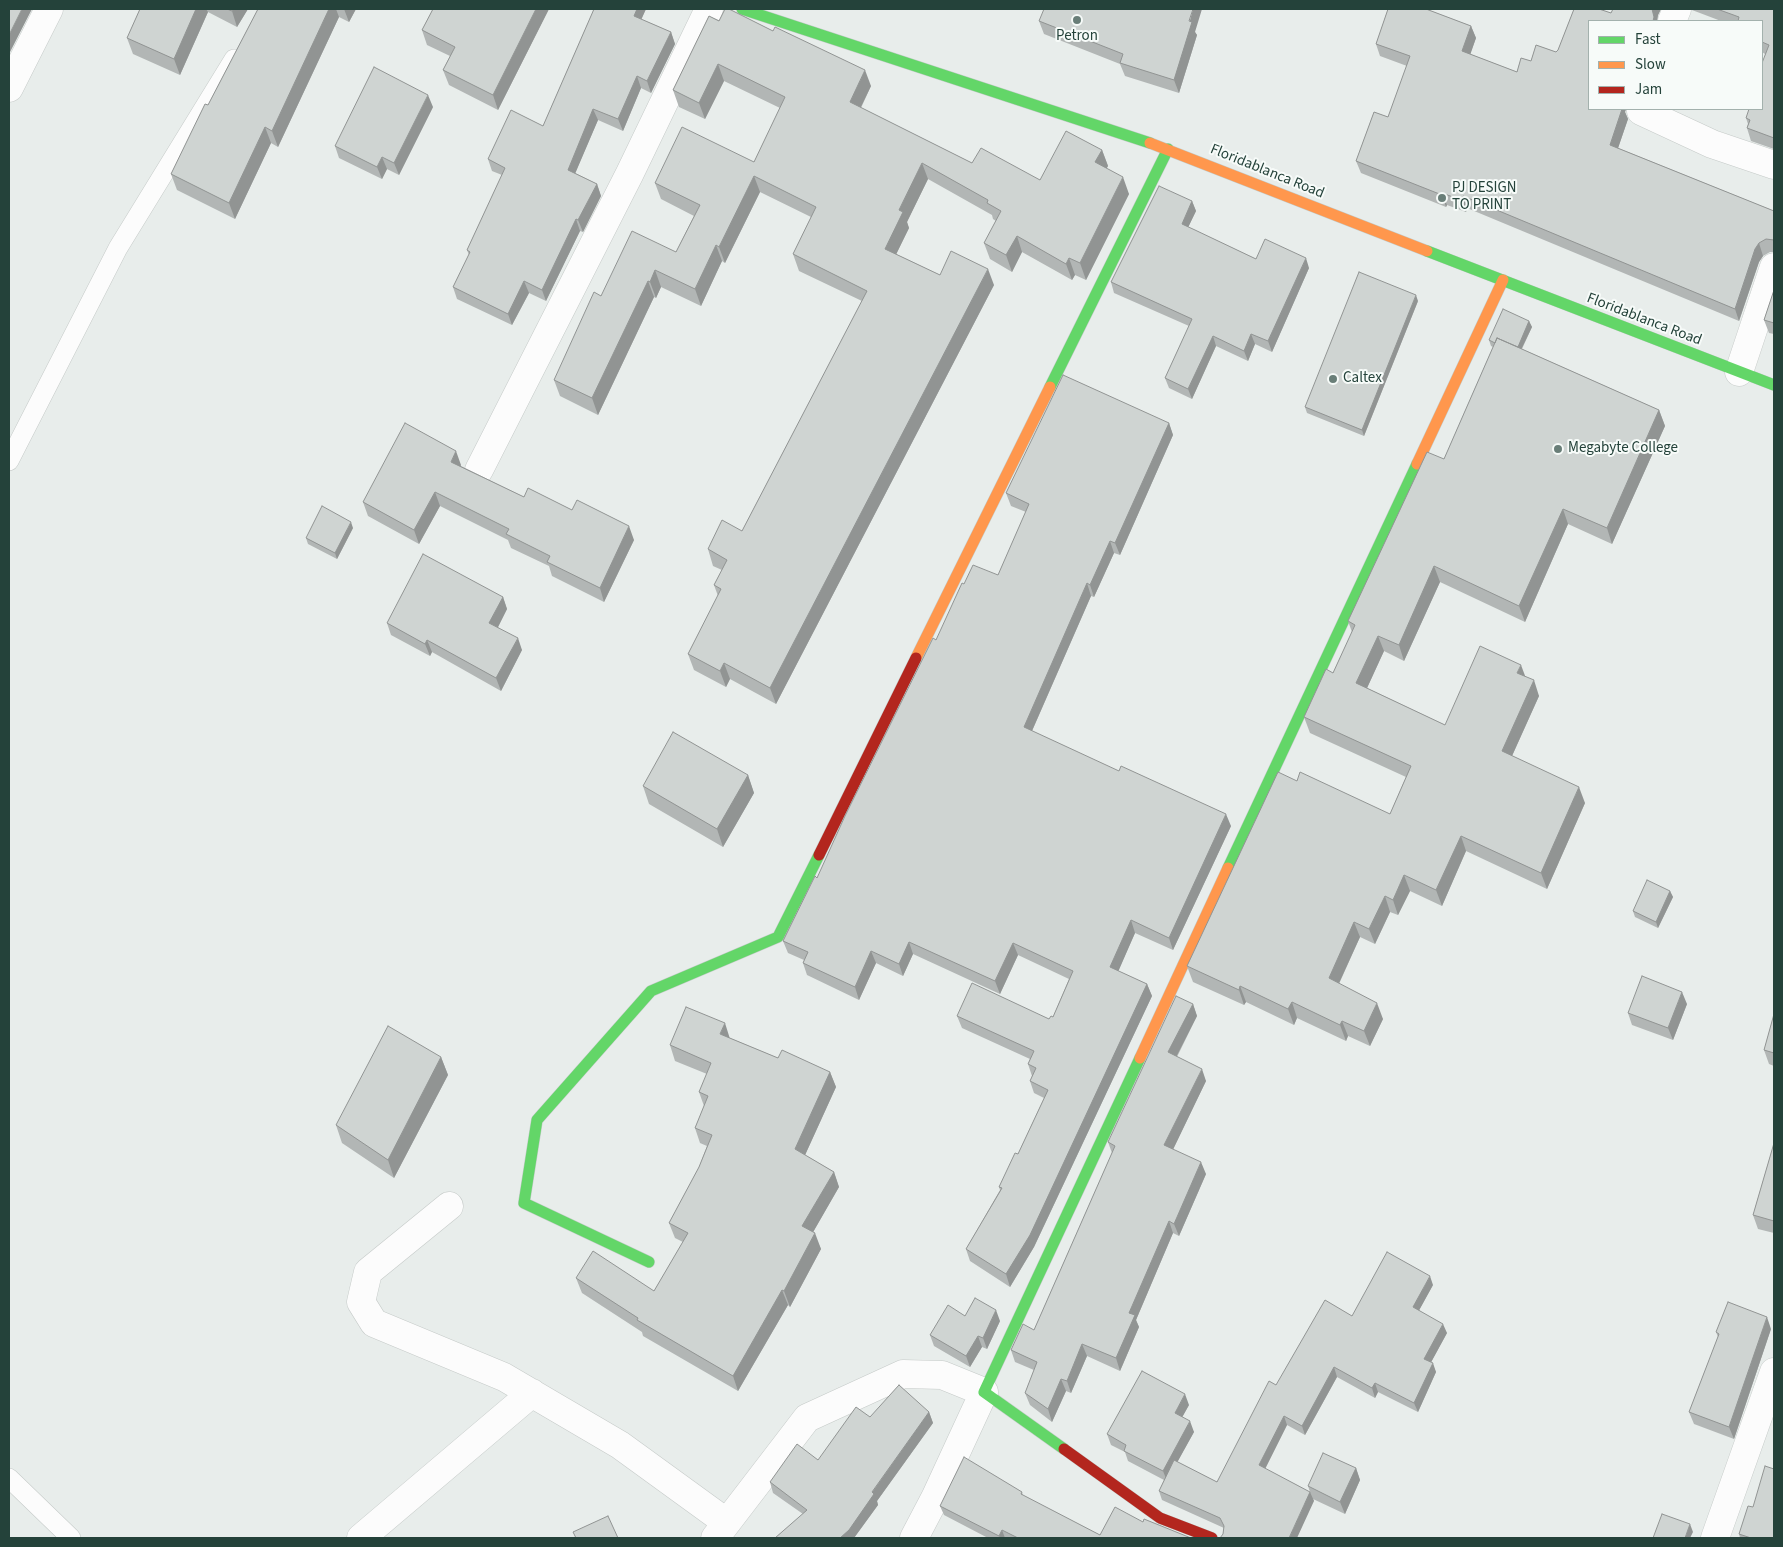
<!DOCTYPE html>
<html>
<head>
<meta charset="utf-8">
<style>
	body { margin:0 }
	#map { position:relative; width:1783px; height:1547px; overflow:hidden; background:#e8edeb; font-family:"Source Sans 3",sans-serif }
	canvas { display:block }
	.frame { position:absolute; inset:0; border:10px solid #24423a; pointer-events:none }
	.legend { position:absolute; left:1588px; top:20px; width:175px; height:90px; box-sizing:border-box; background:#f7fbf9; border:1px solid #a3b1ad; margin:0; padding:6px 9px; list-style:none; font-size:15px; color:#24423a }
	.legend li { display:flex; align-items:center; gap:10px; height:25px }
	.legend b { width:25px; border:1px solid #a3b1ad }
</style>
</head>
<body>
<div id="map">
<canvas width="1783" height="1547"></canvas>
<div class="frame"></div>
<ul class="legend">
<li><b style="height:6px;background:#63d668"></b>Fast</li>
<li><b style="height:6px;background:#ff974d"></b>Slow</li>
<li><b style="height:6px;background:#b3261e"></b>Jam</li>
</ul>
</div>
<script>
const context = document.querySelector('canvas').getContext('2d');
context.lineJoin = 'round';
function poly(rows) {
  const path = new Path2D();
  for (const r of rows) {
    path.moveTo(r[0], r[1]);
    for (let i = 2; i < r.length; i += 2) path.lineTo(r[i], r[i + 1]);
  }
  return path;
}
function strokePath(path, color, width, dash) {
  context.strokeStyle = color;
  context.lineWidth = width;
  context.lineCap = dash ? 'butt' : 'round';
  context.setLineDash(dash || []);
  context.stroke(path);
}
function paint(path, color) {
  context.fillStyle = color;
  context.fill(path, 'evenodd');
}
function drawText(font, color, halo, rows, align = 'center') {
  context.font = font + ' "Source Sans 3",sans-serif';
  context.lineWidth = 4;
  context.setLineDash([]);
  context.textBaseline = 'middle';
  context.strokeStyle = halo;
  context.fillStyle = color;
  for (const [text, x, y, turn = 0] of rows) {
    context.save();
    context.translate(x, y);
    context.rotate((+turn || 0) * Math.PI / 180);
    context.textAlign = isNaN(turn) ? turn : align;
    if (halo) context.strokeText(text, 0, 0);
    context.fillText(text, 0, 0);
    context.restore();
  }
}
const lane = poly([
	[9,461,118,248,234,59],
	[9,1478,71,1538]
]);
const street = poly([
	[1672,21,1677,9],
	[9,88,49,9],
	[1642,109,1641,111,1712,144,1774,165],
	[1739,372,1774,267],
	[479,470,630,173,709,9],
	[449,1206,368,1272,361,1302,374,1323,504,1377,620,1445,726,1522],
	[361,1538,532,1393],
	[715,1538,807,1418,903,1374,942,1375,984,1392,935,1498,914,1538],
	[1715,1538,1774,1372]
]);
const fast = poly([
	[742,9,1150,143],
	[1427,251,1774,385],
	[1050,387,1168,149],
	[1228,868,1417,464],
	[649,1262,524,1203,537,1120,651,991,778,937,819,855],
	[1064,1449,984,1392,1140,1058]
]);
const slow = poly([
	[1150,143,1427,251],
	[1417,464,1503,280],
	[916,658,1050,387],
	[1140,1058,1228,868]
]);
const jam = poly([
	[819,855,916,658],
	[1064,1449,1160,1518,1212,1538]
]);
strokePath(lane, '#c5cac8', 20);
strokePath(street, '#c5cac8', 29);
strokePath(fast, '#c3cbc8', 12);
strokePath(slow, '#c3cbc8', 12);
strokePath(jam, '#c3cbc8', 12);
strokePath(lane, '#fcfcfc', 19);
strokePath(street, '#fcfcfc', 28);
strokePath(fast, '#63d668', 11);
strokePath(slow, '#ff974d', 11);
strokePath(jam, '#b3261e', 11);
paint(poly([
	[140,9,248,9,237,27,208,12,180,75,133,54,127,38],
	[258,9,356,9,349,22,339,17,278,147,271,143,235,219,177,190,171,174,208,105],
	[433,9,549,9,498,110,449,85,443,70,450,56,427,45,422,30],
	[594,9,646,9,641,19,671,32,675,44,651,93,641,88,623,131,598,120,575,173,597,184,601,196,583,232,580,231,546,301,529,293,512,325,457,299,453,287,469,255,467,250,502,175,492,171,488,159,543,126],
	[1388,9,1426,9,1471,26,1476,38,1470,54,1517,72,1521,58,1531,61,1536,45,1556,52,1558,50,1574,9,1599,9,1611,13,1613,9,1661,9,1658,15,1657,21,1589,21,1589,109,1626,109,1625,112,1628,119,1618,148,1774,211,1774,252,1770,252,1763,256,1759,262,1739,321,1467,208,1466,212,1447,205,1446,207,1361,173,1356,161,1374,112,1388,117,1407,66,1380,56,1376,44],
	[1692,9,1774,9,1774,149,1751,141,1747,128,1748,124,1746,118,1762,109,1765,54,1762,52,1762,21,1721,21,1692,10],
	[709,16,871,86,861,108,972,163,1040,180,1102,150,1108,166,1106,168,1129,194,1086,280,1075,275,1072,280,1022,252,1012,272,990,259,984,243,996,221,993,219,992,215,928,179,907,222,909,228,896,254,940,275,994,285,776,704,730,679,726,687,694,670,688,654,718,596,714,585,722,570,713,566,708,549,742,531,862,301,799,271,793,254,811,217,760,192,725,263,722,261,701,306,661,287,656,298,654,297,598,415,560,396,554,380,601,296,676,252,694,216,661,199,655,183,754,162,780,108,724,81,705,119,679,107,673,90],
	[1039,21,1195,32,1197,35,1179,93,1125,76,1120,64,1044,34],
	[433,107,399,175,387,169,382,179,339,158,335,146],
	[1192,201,1196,211,1188,227,1256,259,1309,268,1272,352,1255,344,1248,361,1216,346,1192,399,1169,388,1165,378,1189,326,1114,293,1111,282],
	[1774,290,1774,334,1769,333,1764,320],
	[1418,301,1364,436,1307,413,1305,407],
	[1529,321,1532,327,1522,349,1659,410,1665,426,1612,544,1568,524,1525,622,1440,582,1404,661,1384,651,1367,688,1445,725,1525,677,1539,696,1512,756,1585,803,1547,889,1466,851,1442,906,1410,891,1398,915,1390,912,1375,944,1360,937,1339,984,1383,1019,1370,1046,1348,1036,1346,1041,1297,1018,1294,1025,1246,1002,1244,1005,1193,982,1187,966,1297,781,1390,814,1406,777,1310,733,1304,717,1333,673,1352,632,1348,621,1444,459,1493,347,1491,346,1489,340],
	[1169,423,1173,435,1120,555,1114,553,1094,597,1091,596,1032,731,1231,826,1173,950,1135,933,1118,971,1147,984,1152,996,1034,1247,1010,1287,970,1261,966,1249,1000,1190,999,1187,1018,1154,1044,1098,1034,1093,1030,1081,1032,1076,1028,1064,1030,1059,962,1028,957,1016,1049,1019,1053,1017,1069,979,1018,955,1000,994,913,954,903,976,876,963,859,1000,807,975,803,963,804,960,788,953,783,941,817,878,964,584,998,575,1026,512,1011,506,1006,493],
	[461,465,461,466,524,497,634,540,604,602,552,576,549,566,511,548,508,540,440,506,419,544,368,516,363,502],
	[353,528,337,559,308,544,306,538],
	[503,597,507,609,498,627,522,650,501,691,432,652,430,656,391,635,387,623],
	[748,775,754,793,723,847,649,804,643,786],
	[1670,891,1673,897,1658,928,1635,917,1633,911],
	[1193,1004,1197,1016,1177,1057,1206,1081,1173,1149,1206,1174,1179,1236,1173,1233,1136,1320,1139,1327,1120,1371,1087,1356,1071,1393,1066,1391,1052,1422,1030,1405,1025,1393,1034,1370,1015,1362,1011,1350,1034,1330,1112,1153,1108,1142],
	[1687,1004,1673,1040,1632,1025,1628,1013],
	[1774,1014,1774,1066,1769,1064,1764,1050],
	[730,1038,778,1058,830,1072,836,1087,805,1155,834,1172,839,1187,813,1232,821,1249,790,1307,788,1305,738,1391,643,1336,642,1332,582,1293,576,1278,654,1291,683,1242,675,1238,669,1223,699,1167,707,1146,700,1143,695,1128,704,1106,699,1092,707,1074,675,1061,670,1045],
	[441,1057,448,1075,394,1178,342,1143,336,1125],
	[1774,1143,1774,1233,1758,1229,1753,1215],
	[1433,1285,1419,1310,1447,1333,1431,1362,1436,1372,1418,1412,1378,1392,1375,1398,1337,1377,1305,1435,1287,1425,1265,1469,1310,1492,1308,1486,1356,1468,1360,1480,1345,1514,1313,1499,1314,1501,1223,1534,1224,1528,1162,1500,1159,1491,1164,1480,1128,1461,1125,1452,1111,1445,1107,1434,1189,1405,1182,1417,1194,1432,1177,1462,1217,1482,1276,1385,1352,1316],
	[965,1316,1000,1321,987,1349,982,1347,970,1367,934,1346,930,1335],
	[1771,1329,1734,1439,1694,1424,1689,1412,1718,1337,1716,1332],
	[929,1412,933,1423,877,1501,878,1505,854,1538,775,1538,803,1514,773,1493,770,1482,818,1460,870,1417],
	[1022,1492,1023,1496,1100,1535,1143,1522,1191,1538,988,1538,944,1515,940,1506],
	[1753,1507,1774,1538,1740,1538,1739,1534]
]), '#b2b6b5');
paint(poly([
	[22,9,32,9,9,54,9,35],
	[196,9,206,9,208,12,180,75,174,59],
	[233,9,248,9,237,27,232,11],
	[329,9,336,9,339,17,278,147,272,131],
	[344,9,356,9,349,22],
	[536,9,549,9,498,110,493,95],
	[637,9,646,9,638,27,634,16],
	[1193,9,1202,9,1195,32,1197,35,1179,93,1174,80],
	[1652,9,1661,9,1658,15,1657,21,1653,21],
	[1471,26,1476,38,1467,64,1462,51],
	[671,32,675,44,651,93,647,81],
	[718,64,724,81,705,119,699,103],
	[865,70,871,86,855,119,850,102],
	[637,76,641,88,623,131,618,119],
	[428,95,433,107,399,175,394,163],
	[593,109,598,120,572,181,568,170],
	[1622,109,1626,109,1625,112,1628,119,1615,157,1610,145],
	[265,127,271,143,235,219,229,203],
	[1102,150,1108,166,1101,179,1095,162],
	[382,157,387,169,382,179,377,167],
	[922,163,928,179,907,222,909,228,891,265,885,249,899,210],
	[754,176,760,192,725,263,719,247],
	[1123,177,1129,194,1086,280,1080,263],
	[597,184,601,196,583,232,578,220],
	[1442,193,1447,205,1446,207,1442,195],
	[1463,196,1467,208,1466,212,1461,200],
	[1192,201,1196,211,1185,234,1182,224],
	[576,219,580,231,546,301,542,290],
	[1017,236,1022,252,1012,272,1006,255],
	[1759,243,1763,256,1759,262,1739,321,1735,309,1755,249],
	[716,245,722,261,701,306,695,289],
	[1069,258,1075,275,1072,280,1066,264],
	[1306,258,1309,268,1272,352,1268,341],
	[988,269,994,285,776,704,770,688],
	[655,270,661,287,656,298,650,282],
	[524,281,529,293,512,325,508,314],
	[648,281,654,297,598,415,592,398],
	[1416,295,1418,301,1364,436,1362,430],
	[1529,321,1532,327,1517,358,1515,352],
	[1251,334,1255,344,1248,361,1244,351],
	[1213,336,1216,346,1192,399,1188,389],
	[1659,410,1665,426,1612,544,1607,528],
	[1169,423,1173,435,1120,555,1115,543],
	[456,451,461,465,456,475,451,462],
	[435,492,440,506,419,544,414,530],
	[1563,509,1568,524,1525,622,1519,606],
	[351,522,353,528,337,559,335,553],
	[629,526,634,540,604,602,600,588],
	[1110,541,1114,553,1094,597,1090,585],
	[1434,566,1440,582,1404,661,1399,645],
	[1087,583,1091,596,1028,740,1024,727],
	[503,597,507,609,494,635,489,623],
	[1378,636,1384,651,1362,699,1356,683],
	[518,638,522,650,501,691,496,678],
	[427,640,432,652,430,656,425,644],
	[724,663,730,679,726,687,720,671],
	[1521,665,1527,681,1517,673],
	[1534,680,1539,696,1507,767,1502,751],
	[748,775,754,793,723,847,717,829],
	[1579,787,1585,803,1547,889,1541,873],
	[1226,814,1231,826,1173,950,1169,938],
	[1461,836,1466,851,1442,906,1436,890],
	[1404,875,1410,891,1398,915,1393,900],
	[1670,891,1673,897,1658,928,1656,922],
	[1385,896,1390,912,1375,944,1369,929],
	[1131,920,1135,933,1115,979,1110,967],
	[1354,922,1360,937,1334,994,1329,978],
	[909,942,913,954,903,976,899,964],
	[1013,943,1018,955,1000,994,995,981],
	[871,951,876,963,859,1000,855,987],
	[1147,984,1152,996,1034,1247,1010,1287,1006,1274],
	[1240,986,1246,1002,1244,1005,1239,990],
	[1682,992,1687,1004,1673,1040,1668,1028],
	[1292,1002,1297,1018,1294,1025,1288,1009],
	[1377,1003,1383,1019,1370,1046,1364,1031],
	[1193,1004,1197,1016,1172,1065,1168,1052],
	[1342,1021,1348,1036,1346,1041,1340,1025],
	[725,1023,730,1039,720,1034],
	[441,1057,448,1075,394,1178,388,1160],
	[1202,1069,1206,1081,1169,1158,1164,1145],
	[830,1072,836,1087,801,1164,795,1149],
	[1201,1162,1206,1174,1179,1236,1174,1224],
	[834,1172,839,1187,808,1241,802,1226],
	[1169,1221,1173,1233,1136,1320,1139,1327,1120,1371,1116,1358,1129,1313],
	[815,1233,821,1249,790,1307,784,1291],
	[1430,1276,1433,1285,1416,1316,1413,1307],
	[782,1290,788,1305,738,1391,733,1376],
	[996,1310,1000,1321,987,1349,983,1338],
	[1767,1317,1771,1329,1734,1439,1729,1427],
	[1443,1324,1447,1333,1428,1368,1424,1359],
	[978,1336,982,1347,970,1367,966,1356],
	[1082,1344,1087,1356,1071,1393,1067,1381],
	[1433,1363,1436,1372,1418,1412,1414,1403],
	[1334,1367,1337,1377,1305,1435,1302,1426],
	[1061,1379,1066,1391,1052,1422,1048,1409],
	[1375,1383,1378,1392,1375,1398,1372,1388],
	[1185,1394,1189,1405,1179,1423,1175,1413],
	[929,1412,933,1423,877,1501,878,1505,854,1538,840,1538],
	[1284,1416,1287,1425,1262,1475,1259,1465],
	[1190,1421,1194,1432,1167,1481,1163,1471],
	[1356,1468,1360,1480,1345,1514,1340,1502],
	[1310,1492,1314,1501,1297,1538,1289,1538],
	[1690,1524,1693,1532,1690,1538,1685,1538],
	[1002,1530,1005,1538,1000,1538,999,1536]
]), '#919493');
const building = poly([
	[9,9,22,9,9,35,9,9],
	[140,9,196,9,174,59,127,38,140,9],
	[227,9,233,9,232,11,227,9],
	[258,9,329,9,272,131,265,127,229,203,171,174,205,104,208,105,258,9],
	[433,9,536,9,493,95,443,70,455,47,422,30,433,9],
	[594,9,637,9,634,16,671,32,647,81,637,76,618,119,593,109,568,170,597,184,578,220,576,219,542,290,524,281,508,314,453,287,470,252,467,250,505,168,488,159,511,110,543,126,594,9],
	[725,9,729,9,773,31,775,27,865,70,850,102,972,163,981,148,1040,180,1066,131,1102,150,1095,162,1123,177,1080,263,1069,258,1066,264,1017,236,1006,255,984,243,1001,211,987,203,988,200,922,163,899,210,903,212,885,249,940,275,951,251,988,269,770,688,724,663,720,671,688,654,721,589,714,585,727,560,708,549,722,520,742,531,867,291,793,254,816,207,754,176,719,247,716,245,695,289,655,270,650,282,648,281,592,398,554,380,594,292,601,296,632,231,676,252,700,205,655,183,682,127,754,162,785,97,718,64,699,103,673,90,709,16,719,21,725,9],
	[1044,9,1193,9,1189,21,1192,22,1174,80,1120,63,1123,54,1039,21,1044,9],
	[1388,9,1426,9,1471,26,1462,51,1517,72,1521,58,1531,61,1536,45,1556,52,1558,50,1574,9,1599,9,1611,13,1613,9,1652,9,1654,17,1653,21,1589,21,1589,109,1622,109,1610,145,1774,211,1774,240,1766,239,1759,243,1755,249,1735,309,1463,196,1461,200,1442,193,1442,195,1356,161,1374,112,1388,117,1410,56,1376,44,1388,9],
	[1717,9,1774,9,1774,138,1747,128,1750,120,1746,118,1749,109,1762,109,1762,63,1769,45,1762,42,1762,21,1738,21,1739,17,1717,9],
	[374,67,428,95,394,163,382,157,377,167,335,146,374,67],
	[1159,186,1192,201,1182,224,1195,230,1256,259,1265,239,1306,258,1268,341,1251,334,1244,351,1213,336,1188,389,1165,378,1192,319,1111,282,1159,186],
	[1359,272,1416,295,1362,430,1305,407,1359,272],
	[1774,290,1774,323,1764,320,1774,290],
	[1503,309,1529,321,1518,347,1497,338,1495,343,1489,340,1503,309],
	[1497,338,1659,410,1607,528,1563,509,1519,606,1434,566,1399,645,1378,636,1356,683,1445,725,1480,646,1521,665,1517,673,1534,680,1502,751,1579,787,1541,873,1461,836,1436,890,1404,875,1393,900,1385,896,1369,929,1354,922,1329,978,1377,1003,1364,1031,1342,1021,1340,1025,1292,1002,1288,1009,1240,986,1239,990,1187,966,1278,772,1297,781,1300,772,1390,814,1411,766,1304,717,1326,669,1333,673,1355,625,1348,621,1427,452,1444,459,1497,338],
	[1063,375,1169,423,1115,543,1110,541,1090,585,1087,583,1024,727,1119,771,1121,766,1226,814,1169,938,1131,920,1110,967,1147,984,1030,1235,1006,1274,966,1249,1002,1188,999,1187,1015,1153,1018,1154,1048,1090,1030,1081,1036,1068,1028,1064,1034,1051,957,1016,972,983,1049,1019,1051,1016,1053,1017,1073,971,1013,943,995,981,909,942,899,964,871,951,855,987,803,963,808,952,783,941,815,876,817,878,845,816,933,638,936,640,962,583,964,584,973,565,998,575,1029,504,1006,493,1063,375],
	[405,423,456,451,451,462,524,497,528,488,572,510,577,500,629,526,600,588,547,562,550,556,506,534,509,529,435,492,414,530,363,502,405,423],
	[322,506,351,522,335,553,306,538,322,506],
	[423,554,503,597,489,623,518,638,496,678,427,640,425,644,387,623,423,554],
	[673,732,748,775,717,829,643,786,673,732],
	[1647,880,1670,891,1656,922,1633,911,1647,880],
	[1642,976,1682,992,1668,1028,1628,1013,1642,976],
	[1176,996,1193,1004,1168,1052,1202,1069,1164,1145,1201,1162,1174,1224,1169,1221,1129,1313,1135,1315,1116,1358,1082,1344,1067,1381,1061,1379,1048,1409,1025,1393,1037,1362,1011,1350,1023,1324,1034,1330,1115,1146,1108,1142,1176,996],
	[686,1007,725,1023,720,1034,778,1058,782,1050,830,1072,795,1149,834,1172,802,1226,815,1233,784,1291,782,1290,733,1376,637,1320,638,1318,576,1278,593,1251,654,1291,688,1233,669,1223,699,1167,712,1135,695,1128,708,1096,699,1092,711,1063,670,1045,686,1007],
	[1774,1014,1774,1053,1764,1050,1774,1014],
	[388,1026,441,1057,388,1160,336,1125,388,1026],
	[1774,1143,1774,1221,1753,1215,1774,1143],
	[1387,1252,1430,1276,1413,1307,1443,1324,1424,1359,1433,1363,1414,1403,1375,1383,1372,1388,1334,1367,1302,1426,1284,1416,1259,1465,1310,1492,1289,1538,1220,1538,1223,1534,1224,1526,1220,1518,1159,1491,1174,1460,1217,1482,1269,1381,1276,1385,1325,1300,1352,1316,1387,1252],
	[975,1298,996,1310,983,1338,978,1336,966,1356,930,1335,948,1305,965,1316,975,1298],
	[1728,1302,1767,1317,1729,1427,1689,1412,1719,1334,1716,1332,1728,1302],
	[1142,1371,1185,1394,1175,1413,1190,1421,1163,1471,1124,1451,1126,1445,1107,1434,1142,1371],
	[899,1385,929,1412,872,1492,874,1494,849,1530,840,1538,775,1538,807,1510,770,1482,797,1444,818,1460,856,1407,870,1417,899,1385],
	[1323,1453,1356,1468,1340,1502,1308,1486,1323,1453],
	[964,1457,1022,1492,1021,1494,1100,1535,1115,1507,1143,1522,1144,1519,1191,1538,1018,1538,1002,1530,999,1536,940,1506,964,1457],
	[1765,1466,1774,1469,1774,1538,1751,1538,1739,1534,1748,1506,1753,1507,1765,1466],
	[1662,1514,1690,1524,1685,1538,1653,1538,1662,1514],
	[608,1516,618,1538,576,1538,573,1532,608,1516]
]);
paint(building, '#cfd4d2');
strokePath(building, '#919493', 1);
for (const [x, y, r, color] of [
	[1077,20,5,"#697e78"],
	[1442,198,5,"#697e78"],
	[1333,379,5,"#697e78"],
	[1558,449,5,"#697e78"]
]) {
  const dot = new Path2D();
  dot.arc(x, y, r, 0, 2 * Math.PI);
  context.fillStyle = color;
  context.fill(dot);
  strokePath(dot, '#f7fbf9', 2);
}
drawText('15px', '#24423a', '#f7fbf9', [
	["Petron",1077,37,"center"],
	["PJ DESIGN",1452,189],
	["TO PRINT",1452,206],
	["Caltex",1343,379],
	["Megabyte College",1568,449]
], 'left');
drawText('15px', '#24423a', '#f7fbf9', [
	["Floridablanca Road",1267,172,22],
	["Floridablanca Road",1644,320,21]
]);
</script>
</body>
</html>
